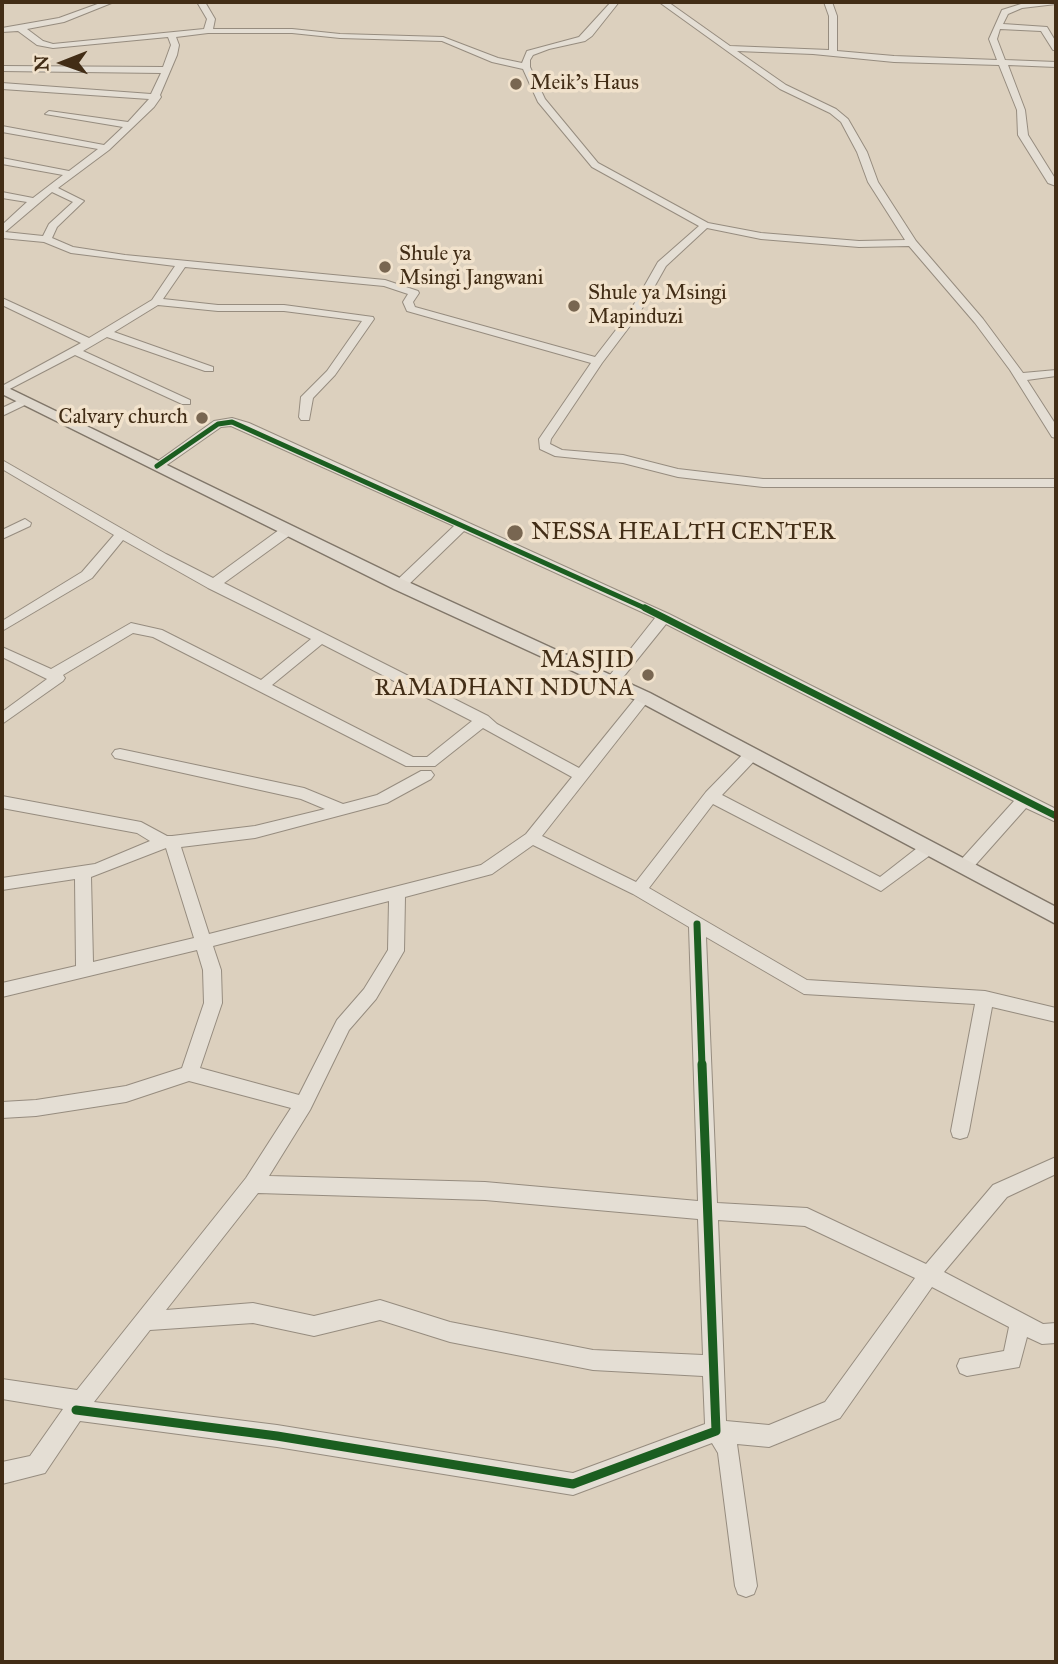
<!DOCTYPE html>
<html>
<head>
<meta charset="utf-8">
<style>
	body { margin:0 }
	#map { position:relative; width:1058px; height:1664px; overflow:hidden; background:#dcd0be; font-family:"IM FELL Great Primer",serif }
	canvas { display:block }
	.frame { position:absolute; inset:0; border:4px solid #422d16; pointer-events:none }
	.north { position:absolute; left:28px; top:28px; width:70px; height:70px; -webkit-text-stroke:5px #f1e2cc; paint-order:stroke; rotate:269deg; font-size:19px; font-weight:700; line-height:28px; text-align:center; color:#422d16 }
	.north::after { content:''; display:block; margin:auto; width:24px; height:32px; background:#422d16; clip-path:polygon(50% 0,100% 100%,50% 72%,0 100%) }
</style>
</head>
<body>
<div id="map">
<canvas width="1058" height="1664"></canvas>
<div class="frame"></div>
<div class="north">N</div>
</div>
<script>
const context = document.querySelector('canvas').getContext('2d');
context.lineJoin = 'round';
function poly(rows) {
  const path = new Path2D();
  for (const r of rows) {
    path.moveTo(r[0], r[1]);
    for (let i = 2; i < r.length; i += 2) path.lineTo(r[i], r[i + 1]);
  }
  return path;
}
function strokePath(path, color, width, dash) {
  context.strokeStyle = color;
  context.lineWidth = width;
  context.lineCap = dash ? 'butt' : 'round';
  context.setLineDash(dash || []);
  context.stroke(path);
}
function paint(path, color) {
  context.fillStyle = color;
  context.fill(path, 'evenodd');
}
function drawText(font, color, halo, rows, align = 'center') {
  context.font = font + ' "IM FELL Great Primer",serif';
  context.lineWidth = 7;
  context.setLineDash([]);
  context.textBaseline = 'middle';
  context.strokeStyle = halo;
  context.fillStyle = color;
  for (const [text, x, y, turn = 0] of rows) {
    context.save();
    context.translate(x, y);
    context.rotate((+turn || 0) * Math.PI / 180);
    context.textAlign = isNaN(turn) ? turn : align;
    if (halo) context.strokeText(text, 0, 0);
    context.fillText(text, 0, 0);
    context.restore();
  }
}
const minor = poly([
	[103,2,114,2,64,22,27,29,43,41,53,44,204,29,207,19,197,2,205,2,215,19,213,29,292,29,340,34,443,37,498,58,522,63,527,51,579,37,611,2,619,2,592,36,585,41,549,49,533,55,530,60,530,67,545,99,598,163,708,223,761,233,859,241,905,240,868,182,857,152,841,122,830,113,780,89,659,2,668,2,730,46,829,50,829,16,824,2,832,2,837,16,837,51,894,56,997,60,989,39,1002,10,1021,4,1056,2,1056,4,1022,8,1008,14,1003,24,1047,27,1056,42,1056,50,1053,50,1041,31,1000,29,997,39,1005,60,1056,62,1056,67,1008,65,1025,110,1028,135,1056,180,1056,186,1048,183,1018,135,1017,110,999,65,894,62,813,54,737,51,786,85,836,109,848,119,867,152,878,182,916,241,983,319,1023,373,1056,370,1056,376,1027,380,1056,425,1056,438,1052,437,1010,370,975,323,909,246,859,247,761,239,707,228,666,266,639,314,602,363,551,439,550,444,562,450,623,455,678,469,763,479,1056,479,1056,487,763,487,678,477,623,463,555,456,540,449,539,439,591,363,407,311,403,302,408,294,384,286,185,267,163,299,218,305,284,305,373,317,374,319,335,375,313,398,309,420,301,420,299,417,301,397,327,371,362,321,284,311,218,311,158,305,114,332,213,367,213,371,205,371,107,337,83,351,190,400,190,404,182,404,75,355,2,393,2,386,81,343,2,305,2,298,89,338,152,300,175,266,71,253,44,242,2,238,2,225,27,202,2,198,2,192,33,198,63,175,2,164,2,158,69,171,98,149,2,132,2,126,104,145,123,127,45,114,49,111,128,122,149,99,2,89,2,83,151,94,161,73,2,71,2,66,163,67,171,45,168,37,53,48,37,45,18,31,2,32,2,28,59,18,103,2],
	[208,33,292,33,340,38,442,41,492,62,523,69,538,102,592,167,699,226,658,262,629,313,595,357,415,307,413,302,419,293,418,291,385,280,125,255,73,247,52,238,57,227,84,201,58,188,109,150,154,107,161,97,160,95,177,55,179,45,176,37,208,33],
	[52,192,73,202,49,224,43,236,5,232,52,192],
	[23,398,29,402,27,404,2,416,2,408,23,398],
	[232,418,249,423,669,614,1056,809,1056,822,1026,808,970,871,958,871,956,867,958,863,1014,801,666,624,616,686,606,686,604,683,606,680,655,618,464,531,405,588,395,588,395,582,454,526,231,426,221,427,161,469,157,470,151,466,214,421,232,418],
	[2,460,166,554,213,578,283,527,293,527,293,533,224,583,488,716,497,724,579,768,639,694,649,694,651,697,649,700,542,836,636,882,706,792,747,750,752,749,757,750,760,754,757,758,722,795,880,877,921,845,933,845,935,849,933,853,881,891,713,804,649,888,807,980,985,991,1056,1008,1056,1022,992,1007,969,1131,967,1137,960,1139,953,1137,951,1131,975,1004,804,994,706,937,717,1203,807,1208,926,1264,993,1185,1056,1157,1056,1174,1007,1197,944,1272,1043,1324,1056,1323,1056,1343,1042,1344,1027,1337,1019,1367,967,1376,960,1373,957,1366,960,1359,1004,1351,1009,1327,932,1287,840,1418,769,1447,737,1444,757,1586,754,1594,746,1597,738,1594,735,1586,718,1453,712,1443,573,1495,277,1447,80,1421,45,1473,2,1484,2,1462,30,1456,63,1409,2,1399,2,1379,77,1390,246,1178,291,1108,189,1081,126,1102,36,1116,2,1118,2,1102,36,1100,126,1086,182,1068,204,1003,203,970,197,950,2,997,2,983,76,966,75,879,2,890,2,878,95,864,150,841,137,833,2,808,2,796,141,822,167,836,172,836,255,826,325,809,301,799,120,759,115,758,112,754,115,750,120,749,304,788,343,804,377,795,421,771,431,771,434,775,431,779,387,803,255,838,181,847,209,934,481,865,526,834,572,777,483,728,435,766,406,766,153,637,133,633,63,675,65,678,63,681,2,724,2,712,47,679,2,657,2,647,51,669,131,623,162,630,261,680,311,639,208,588,123,540,92,578,2,631,2,621,82,572,114,535,2,469,2,460],
	[322,644,472,721,427,757,413,757,272,685,322,644],
	[533,845,633,894,689,927,698,1201,485,1182,269,1176,310,1110,349,1030,376,999,404,951,405,897,492,874,533,845],
	[166,848,194,938,93,962,91,877,166,848],
	[389,901,388,950,364,989,337,1020,299,1095,200,1068,222,1003,221,970,213,946,389,901],
	[258,1193,485,1200,698,1219,703,1355,593,1350,450,1322,380,1300,314,1316,253,1303,166,1310,258,1193],
	[718,1220,805,1226,915,1278,825,1402,769,1425,726,1421,718,1220],
	[380,1320,450,1342,593,1370,703,1376,705,1424,573,1473,277,1425,94,1402,150,1330,253,1323,314,1336,380,1320],
	[25,519,31,523,30,526,2,539,2,530,25,519]
]);
const major = poly([
	[2,385,406,581,650,693,1056,907,1056,924,638,701,394,589,2,394,2,385]
]);
strokePath(minor, '#968c7f', 2);
strokePath(major, '#807669', 3);
paint(minor, '#e4ded4');
paint(major, '#dfd8cd');
strokePath(poly([
	[157,466,218,424,232,422,649,610]
]), '#1b5e20', 5);
strokePath(poly([
	[645,608,1056,816],
	[697,924,702,1066]
]), '#1b5e20', 7);
strokePath(poly([
	[76,1410,277,1436,573,1484,716,1431,702,1064]
]), '#1b5e20', 9);
for (const [x, y, r, color] of [
	[516,84,7,"#786651"],
	[385,267,7,"#786651"],
	[574,306,7,"#786651"],
	[202,418,7,"#786651"],
	[515,533,9,"#786651"],
	[648,675,7,"#786651"]
]) {
  const dot = new Path2D();
  dot.arc(x, y, r, 0, 2 * Math.PI);
  context.fillStyle = color;
  context.fill(dot);
  strokePath(dot, '#f1e2cc', 2.5);
}
drawText('21px', '#422d16', '#f1e2cc', [
	["Meik's Haus",530,84],
	["Shule ya",399,255],
	["Msingi Jangwani",399,279],
	["Shule ya Msingi",588,294],
	["Mapinduzi",588,318],
	["Calvary church",188,418,"right"]
], 'left');
drawText('24px', '#422d16', '#f1e2cc', [
	["NESSA HEALTH CENTER",531,533],
	["MASJID",634,661,"right"],
	["RAMADHANI NDUNA",634,689,"right"]
], 'left');
</script>
</body>
</html>
